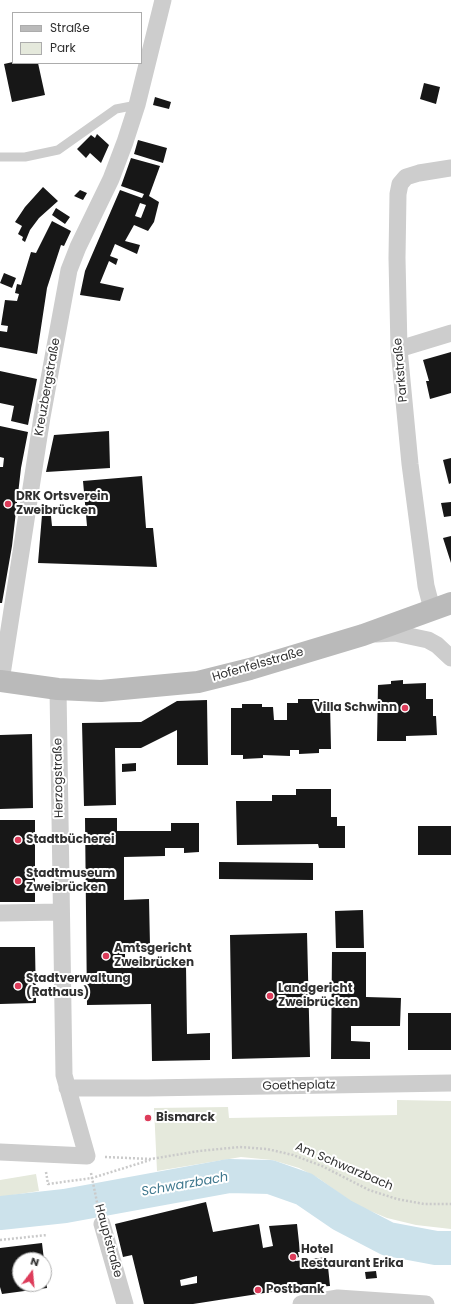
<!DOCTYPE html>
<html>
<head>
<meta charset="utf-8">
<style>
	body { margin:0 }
	#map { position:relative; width:451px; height:1304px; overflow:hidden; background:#fff; font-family:Poppins,sans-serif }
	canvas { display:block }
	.legend { position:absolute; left:12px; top:12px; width:130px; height:52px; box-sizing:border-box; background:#fff; border:1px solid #acacac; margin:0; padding:5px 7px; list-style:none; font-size:12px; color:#303030 }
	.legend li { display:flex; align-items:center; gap:8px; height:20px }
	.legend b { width:20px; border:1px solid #acacac }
	.north { position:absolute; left:12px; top:1252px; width:40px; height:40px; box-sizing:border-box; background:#fff; border:1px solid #acacac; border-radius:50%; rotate:16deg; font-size:11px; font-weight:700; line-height:16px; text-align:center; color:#303030 }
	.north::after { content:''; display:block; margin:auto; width:14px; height:18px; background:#dd3c5a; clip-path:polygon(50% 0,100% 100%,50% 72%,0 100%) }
</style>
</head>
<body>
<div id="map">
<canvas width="451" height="1304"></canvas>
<ul class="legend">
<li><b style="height:5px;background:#bababa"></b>Straße</li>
<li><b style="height:11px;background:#e5e9dc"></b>Park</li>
</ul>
<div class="north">N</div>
</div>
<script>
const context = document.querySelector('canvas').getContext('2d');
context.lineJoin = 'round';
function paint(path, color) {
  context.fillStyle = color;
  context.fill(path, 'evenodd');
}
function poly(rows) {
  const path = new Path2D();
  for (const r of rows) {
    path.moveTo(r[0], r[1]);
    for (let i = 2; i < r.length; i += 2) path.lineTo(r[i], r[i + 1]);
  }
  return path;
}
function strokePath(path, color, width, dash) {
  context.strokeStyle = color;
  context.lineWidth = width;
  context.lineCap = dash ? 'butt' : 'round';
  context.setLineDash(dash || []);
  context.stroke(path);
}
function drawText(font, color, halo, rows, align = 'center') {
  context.font = font + ' Poppins,sans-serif';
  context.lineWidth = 4;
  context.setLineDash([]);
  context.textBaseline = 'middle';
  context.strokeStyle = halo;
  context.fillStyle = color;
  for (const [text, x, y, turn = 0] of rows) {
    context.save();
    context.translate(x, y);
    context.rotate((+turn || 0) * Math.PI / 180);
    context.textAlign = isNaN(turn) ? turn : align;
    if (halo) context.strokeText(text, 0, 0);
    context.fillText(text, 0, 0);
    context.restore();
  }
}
paint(poly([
	[397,1100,451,1101,451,1229,416,1225,387,1218,356,1205,318,1178,299,1168,272,1160,241,1157,157,1171,154,1108,228,1107,229,1118,397,1115],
	[36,1174,39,1191,0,1197,0,1180]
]), '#e5e9dc');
strokePath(poly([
	[0,1213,65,1206,229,1176,270,1177,304,1189,342,1215,388,1239,436,1248,451,1248]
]), '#cce2eb', 34);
paint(poly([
	[13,62,38,63,45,95,12,102,4,64],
	[424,83,440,87,436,104,420,99],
	[155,97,171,102,169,109,153,105],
	[97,134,109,145,101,163,90,153,86,158,77,149,91,135,95,138],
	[138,140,167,148,163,163,134,154],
	[131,158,160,166,149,196,159,202,154,222,148,231,134,225,125,241,140,245,137,254,115,244,110,256,118,259,116,265,109,261,100,283,124,288,120,301,80,295,85,271,120,190,142,198,144,194,121,186],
	[140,203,146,205,141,218,135,216],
	[43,187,58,201,39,218,30,230,25,242,22,240,23,237,18,234,22,226,15,222,25,207],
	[80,190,87,193,83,200,74,196],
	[56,208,70,217,65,224,52,215],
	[52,221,71,231,64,246,61,245,47,288,37,354,0,347,0,331,7,332,8,326,1,325,5,300,17,301,19,294,15,293,17,284,21,285,31,252,36,253],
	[4,273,16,278,12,288,0,283],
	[451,352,451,393,430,399,426,381,429,381,423,360],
	[0,371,37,379,28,425,11,421,14,406,0,403],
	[0,426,28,432,21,468,12,546,2,603,0,603,0,467,3,467,4,458,0,457],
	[109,431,110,468,46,472,54,435],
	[451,458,451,483,449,484,443,460],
	[142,476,146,528,153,528,157,567,38,563,42,515,51,516,52,526,87,526,83,481],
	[451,502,451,516,444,517,441,503],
	[451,536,451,563,443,538],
	[403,680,403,684,426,683,426,699,433,699,433,716,436,716,437,735,406,736,406,741,377,741,378,685,391,684,391,681],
	[298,699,319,699,319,702,330,702,331,749,319,749,319,753,299,754,299,750,290,750,290,756,263,755,263,758,243,759,243,755,231,755,231,708,242,708,242,704,262,704,262,707,273,707,274,720,287,720,287,703,298,703],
	[207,700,208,765,177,765,177,730,141,748,115,748,116,805,84,806,82,723,141,722,177,701],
	[32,734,33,808,0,809,0,735],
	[136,763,136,771,122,772,122,764],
	[296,789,331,789,331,817,337,817,337,826,345,826,345,848,319,848,318,844,237,845,236,801,272,801,272,795,296,795],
	[85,818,117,818,117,831,171,831,171,823,199,823,199,852,184,853,184,848,165,848,165,856,124,857,124,900,149,899,150,946,125,946,125,966,186,966,187,1034,210,1033,210,1060,152,1061,151,1004,87,1005],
	[0,820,35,820,35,902,0,902],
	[418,826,451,826,451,855,418,855],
	[219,862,313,863,313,880,219,879],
	[363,910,364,948,336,948,335,911],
	[307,933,310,1057,232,1059,230,935],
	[0,947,35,947,36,1003,0,1004],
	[332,952,366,952,366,997,401,998,400,1026,351,1026,351,1041,370,1042,370,1059,331,1059],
	[408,1013,451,1013,451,1050,408,1050],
	[206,1202,213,1232,259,1224,263,1248,273,1246,269,1226,297,1224,300,1252,298,1252,299,1257,296,1258,296,1261,327,1257,330,1286,290,1289,193,1304,144,1304,132,1255,123,1257,115,1224],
	[197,1276,197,1283,181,1286,180,1280],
	[42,1243,44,1260,20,1260,20,1284,44,1284,45,1272,47,1288,2,1294,0,1287,0,1248],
	[376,1271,377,1278,366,1279,365,1272]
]), '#171717');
strokePath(poly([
	[105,1157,151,1159,199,1151,240,1147,267,1149,293,1155,322,1166,369,1190,397,1199,424,1204,451,1204],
	[46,1172,48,1184,92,1178,150,1160],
	[91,1173,98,1207],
	[0,1240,47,1235]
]), '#cacaca', 2.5, [2, 2]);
strokePath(poly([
	[0,157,25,157,58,150,116,109,137,105]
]), '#cdcdcd', 9);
strokePath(poly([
	[399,349,451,333],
	[432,609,426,586,410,464,399,349,397,258,398,194,400,184,406,177,419,173,451,168],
	[376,634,395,633,428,640,437,645,451,658],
	[1,681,42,417,69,270,78,247,111,179,125,142,137,105,163,0],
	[0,913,61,912],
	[67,1088,148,1088,451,1083],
	[0,1152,87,1156,64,1075,58,689],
	[102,1224,125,1304],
	[301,1304,338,1298,426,1304]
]), '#cdcdcd', 17);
strokePath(poly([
	[0,681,58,689,101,691,198,682,250,669,363,635,451,603]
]), '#bababa', 22);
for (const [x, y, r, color] of [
	[8,504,4,"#dd3c5a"],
	[405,708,4,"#dd3c5a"],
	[18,840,4,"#dd3c5a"],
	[18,881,4,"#dd3c5a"],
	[106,956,4,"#dd3c5a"],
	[18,986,4,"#dd3c5a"],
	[270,996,4,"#dd3c5a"],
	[148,1118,4,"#dd3c5a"],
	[293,1257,4,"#dd3c5a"],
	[258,1290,4,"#dd3c5a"]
]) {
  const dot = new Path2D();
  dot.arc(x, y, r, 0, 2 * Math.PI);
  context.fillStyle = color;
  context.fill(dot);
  strokePath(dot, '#fff', 1.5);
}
drawText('12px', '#303030', '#fff', [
	["Parkstraße",401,370,-95],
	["Kreuzbergstraße",48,387,-80],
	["Hofenfelsstraße",258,665,-16],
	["Herzogstraße",59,778,-91],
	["Goetheplatz",299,1086,-1],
	["Am Schwarzbach",344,1167,23],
	["Hauptstraße",108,1241,75]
]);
drawText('bold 12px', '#303030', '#fff', [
	["DRK Ortsverein",16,497],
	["Zweibrücken",16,511],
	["Villa Schwinn",397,708,"right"],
	["Stadtbücherei",26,840],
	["Stadtmuseum",26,874],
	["Zweibrücken",26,888],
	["Amtsgericht",114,949],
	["Zweibrücken",114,963],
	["Stadtverwaltung",26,979],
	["(Rathaus)",26,993],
	["Landgericht",278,989],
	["Zweibrücken",278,1003],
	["Bismarck",156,1118],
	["Hotel",301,1250],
	["Restaurant Erika",301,1264],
	["Postbank",266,1290]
], 'left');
drawText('italic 13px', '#41798f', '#fff', [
	["Schwarzbach",185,1185,-10]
]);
</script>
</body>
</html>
